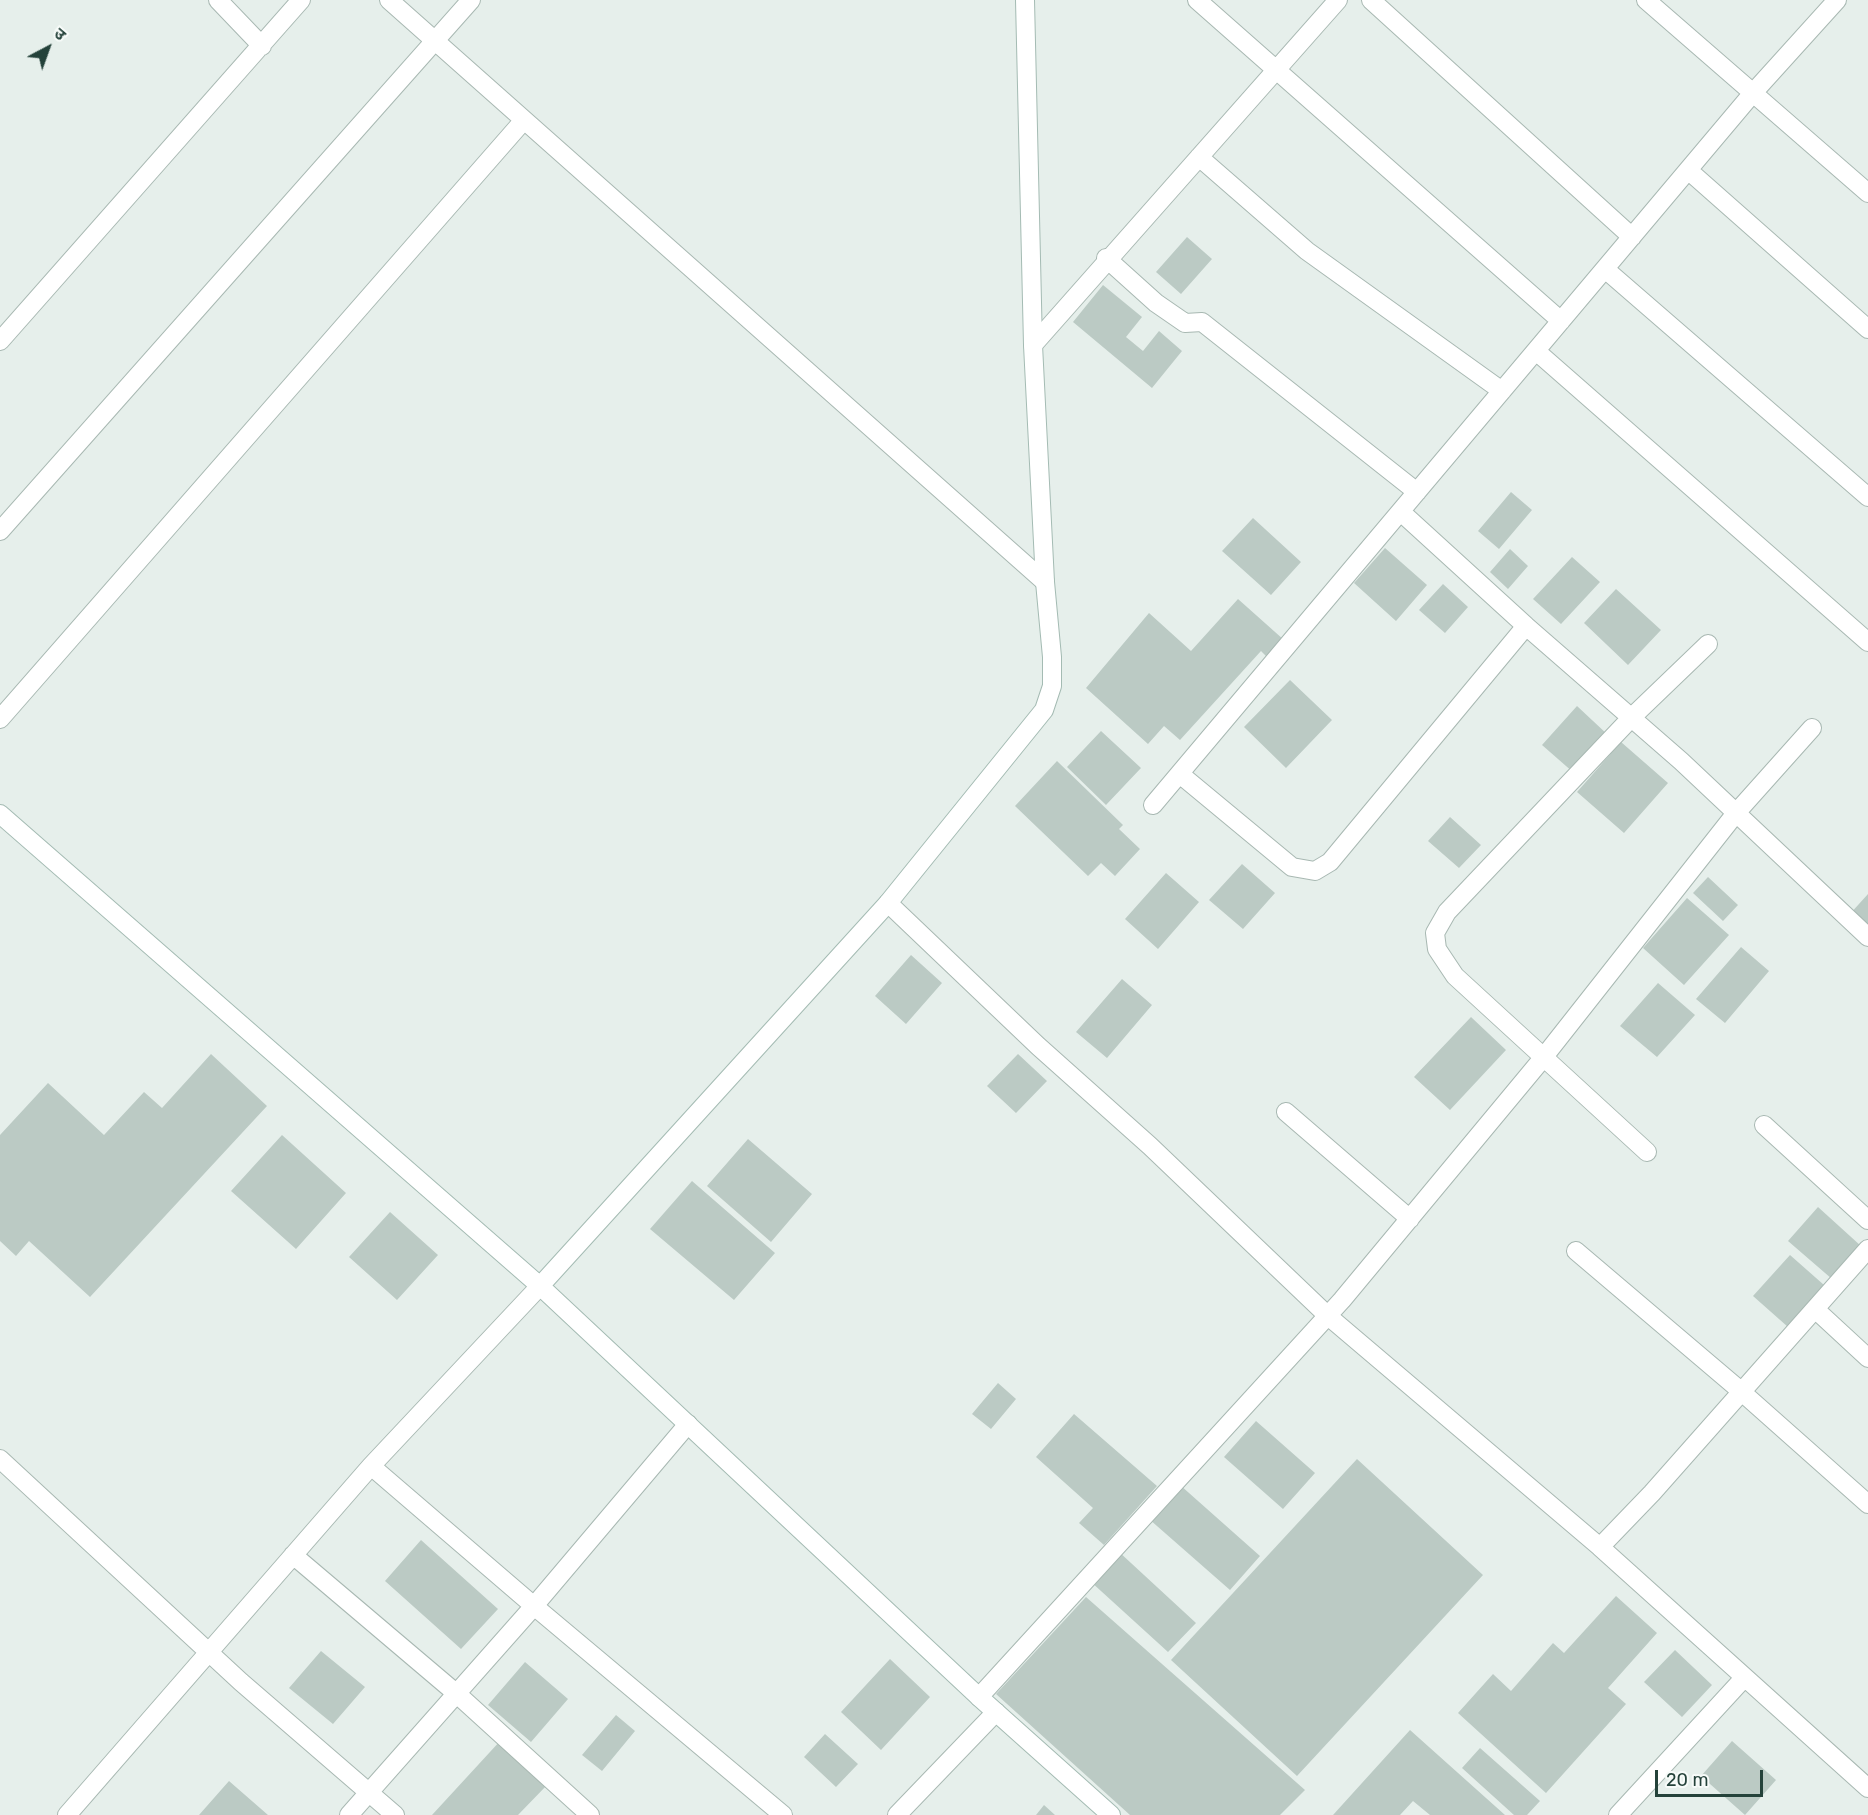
<!DOCTYPE html>
<html>
<head>
<meta charset="utf-8">
<style>
	body { margin:0 }
	#map { position:relative; width:1868px; height:1815px; overflow:hidden; background:#e6efeb; font-family:Rubik,"Noto Sans Devanagari",sans-serif }
	canvas { display:block }
	.north { position:absolute; left:18px; top:18px; width:60px; height:60px; -webkit-text-stroke:4px #f7fbf9; paint-order:stroke; rotate:41deg; font-size:16px; font-weight:700; line-height:24px; text-align:center; color:#24423a }
	.north::after { content:''; display:block; margin:auto; width:21px; height:27px; background:#24423a; clip-path:polygon(50% 0,100% 100%,50% 72%,0 100%) }
	.scale { position:absolute; left:1655px; top:1770px; width:108px; height:27px; box-sizing:border-box; border:3px solid #24423a; border-top:0; padding-left:8px; font-size:18px; line-height:21px; white-space:nowrap; color:#24423a; -webkit-text-stroke:4px #f7fbf9; paint-order:stroke }
</style>
</head>
<body>
<div id="map">
<canvas width="1868" height="1815"></canvas>
<div class="north">उ</div>
<div class="scale">20 m</div>
</div>
<script>
const context = document.querySelector('canvas').getContext('2d');
context.lineJoin = 'round';
function paint(path, color) {
  context.fillStyle = color;
  context.fill(path, 'evenodd');
}
function poly(rows) {
  const path = new Path2D();
  for (const r of rows) {
    path.moveTo(r[0], r[1]);
    for (let i = 2; i < r.length; i += 2) path.lineTo(r[i], r[i + 1]);
  }
  return path;
}
function strokePath(path, color, width, dash) {
  context.strokeStyle = color;
  context.lineWidth = width;
  context.lineCap = dash ? 'butt' : 'round';
  context.setLineDash(dash || []);
  context.stroke(path);
}
paint(poly([
	[1187,237,1212,259,1181,294,1156,272],
	[1103,285,1142,317,1126,337,1143,351,1159,331,1182,351,1152,388,1073,322],
	[1511,492,1532,510,1499,549,1478,531],
	[1253,518,1301,562,1271,595,1222,551],
	[1385,548,1427,585,1396,621,1354,583],
	[1510,549,1528,566,1508,589,1490,572],
	[1572,557,1600,582,1561,624,1533,599],
	[1443,584,1468,607,1445,633,1419,610],
	[1616,589,1661,630,1628,665,1584,623],
	[1238,599,1284,640,1268,658,1261,651,1180,740,1164,726,1148,744,1086,688,1149,613,1191,651],
	[1290,680,1332,720,1286,768,1244,727],
	[1577,706,1608,735,1574,773,1542,745],
	[1101,731,1141,768,1106,805,1067,767],
	[1621,742,1668,783,1624,833,1577,792],
	[1057,761,1123,825,1119,829,1140,849,1115,876,1101,863,1088,876,1015,806],
	[1450,817,1481,845,1459,868,1428,841],
	[1242,864,1275,893,1243,929,1209,900],
	[1166,873,1199,902,1158,949,1125,919],
	[1708,877,1738,905,1723,921,1693,893],
	[1868,894,1868,932,1849,915],
	[1687,898,1729,935,1684,985,1643,948],
	[1741,947,1769,971,1725,1023,1696,999],
	[911,955,942,983,906,1024,875,996],
	[1122,979,1152,1005,1107,1058,1076,1032],
	[1658,983,1695,1015,1657,1057,1620,1026],
	[1471,1017,1506,1050,1450,1110,1414,1077],
	[211,1054,267,1106,90,1297,29,1241,16,1256,0,1241,0,1135,48,1083,104,1135,144,1092,162,1108],
	[1018,1054,1047,1081,1016,1113,987,1086],
	[282,1135,346,1193,296,1249,231,1191],
	[748,1139,812,1194,771,1242,707,1186],
	[692,1181,775,1253,734,1300,650,1229],
	[1818,1207,1861,1246,1832,1279,1788,1241],
	[390,1212,438,1255,397,1300,349,1257],
	[1790,1255,1824,1285,1788,1327,1753,1296],
	[998,1383,1016,1399,991,1429,972,1414],
	[1074,1414,1157,1486,1104,1545,1079,1523,1093,1508,1036,1457],
	[1256,1421,1315,1473,1283,1509,1224,1457],
	[1357,1459,1483,1575,1297,1776,1171,1660],
	[1180,1485,1260,1556,1230,1590,1149,1519],
	[421,1540,498,1609,461,1649,385,1581],
	[1118,1551,1196,1623,1168,1652,1090,1581],
	[1616,1596,1657,1633,1608,1688,1626,1704,1546,1793,1458,1713,1493,1674,1511,1691,1553,1643,1564,1653],
	[1086,1597,1305,1790,1280,1815,1130,1815,996,1694],
	[1675,1650,1712,1685,1682,1717,1644,1682],
	[321,1651,365,1687,333,1724,289,1688],
	[890,1659,930,1697,881,1750,841,1712],
	[525,1662,568,1699,531,1742,488,1705],
	[616,1715,635,1731,602,1771,582,1755],
	[1410,1730,1505,1815,1430,1815,1413,1801,1400,1815,1333,1815],
	[825,1734,858,1764,836,1787,804,1757],
	[501,1740,548,1784,518,1815,432,1815],
	[1732,1741,1776,1780,1745,1815,1701,1776],
	[1480,1748,1540,1801,1527,1815,1514,1815,1462,1768],
	[229,1781,268,1815,199,1815],
	[1044,1805,1055,1815,1036,1815]
]), '#bbcac4');
const street = poly([
	[218,0,262,46],
	[389,0,1045,582],
	[1197,0,1561,321],
	[1371,0,1632,237],
	[1646,0,1868,193],
	[1199,157,1307,251,1502,391],
	[1688,170,1868,329],
	[1106,258,1156,303,1185,323,1202,322,1417,492],
	[1605,269,1868,497],
	[0,341,301,0],
	[1033,345,1338,0],
	[1536,351,1868,642],
	[1401,512,1526,626,1681,761,1868,937],
	[0,531,471,0],
	[0,719,524,120],
	[1181,775,1292,867,1315,871,1330,862,1526,626],
	[1153,805,1752,94,1837,0],
	[888,903,1038,1046,1150,1146,1328,1316,1600,1547,1652,1493,1868,1249],
	[1286,1112,1410,1219],
	[1764,1125,1868,1220],
	[1647,1152,1455,976,1437,949,1435,933,1447,912,1632,717,1708,644],
	[1576,1251,1735,1386,1868,1504],
	[1815,1309,1868,1358],
	[0,1459,241,1682,395,1815],
	[371,1466,534,1606,783,1815],
	[1600,1547,1868,1788],
	[293,1555,457,1694,590,1815],
	[979,1697,1342,1300,1543,1058,1736,813,1812,728],
	[67,1815,371,1466,540,1286],
	[349,1815,534,1606,688,1424],
	[897,1815,996,1712],
	[1618,1815,1744,1678]
]);
const secondary = poly([
	[0,814,540,1286,979,1697,1111,1815],
	[540,1286,888,903,1044,710,1052,686,1052,657,1045,582,1033,345,1025,0]
]);
strokePath(street, '#a8b8b2', 20);
strokePath(secondary, '#a4bbb3', 20);
strokePath(street, '#fff', 18);
strokePath(secondary, '#fff', 18);
</script>
</body>
</html>
